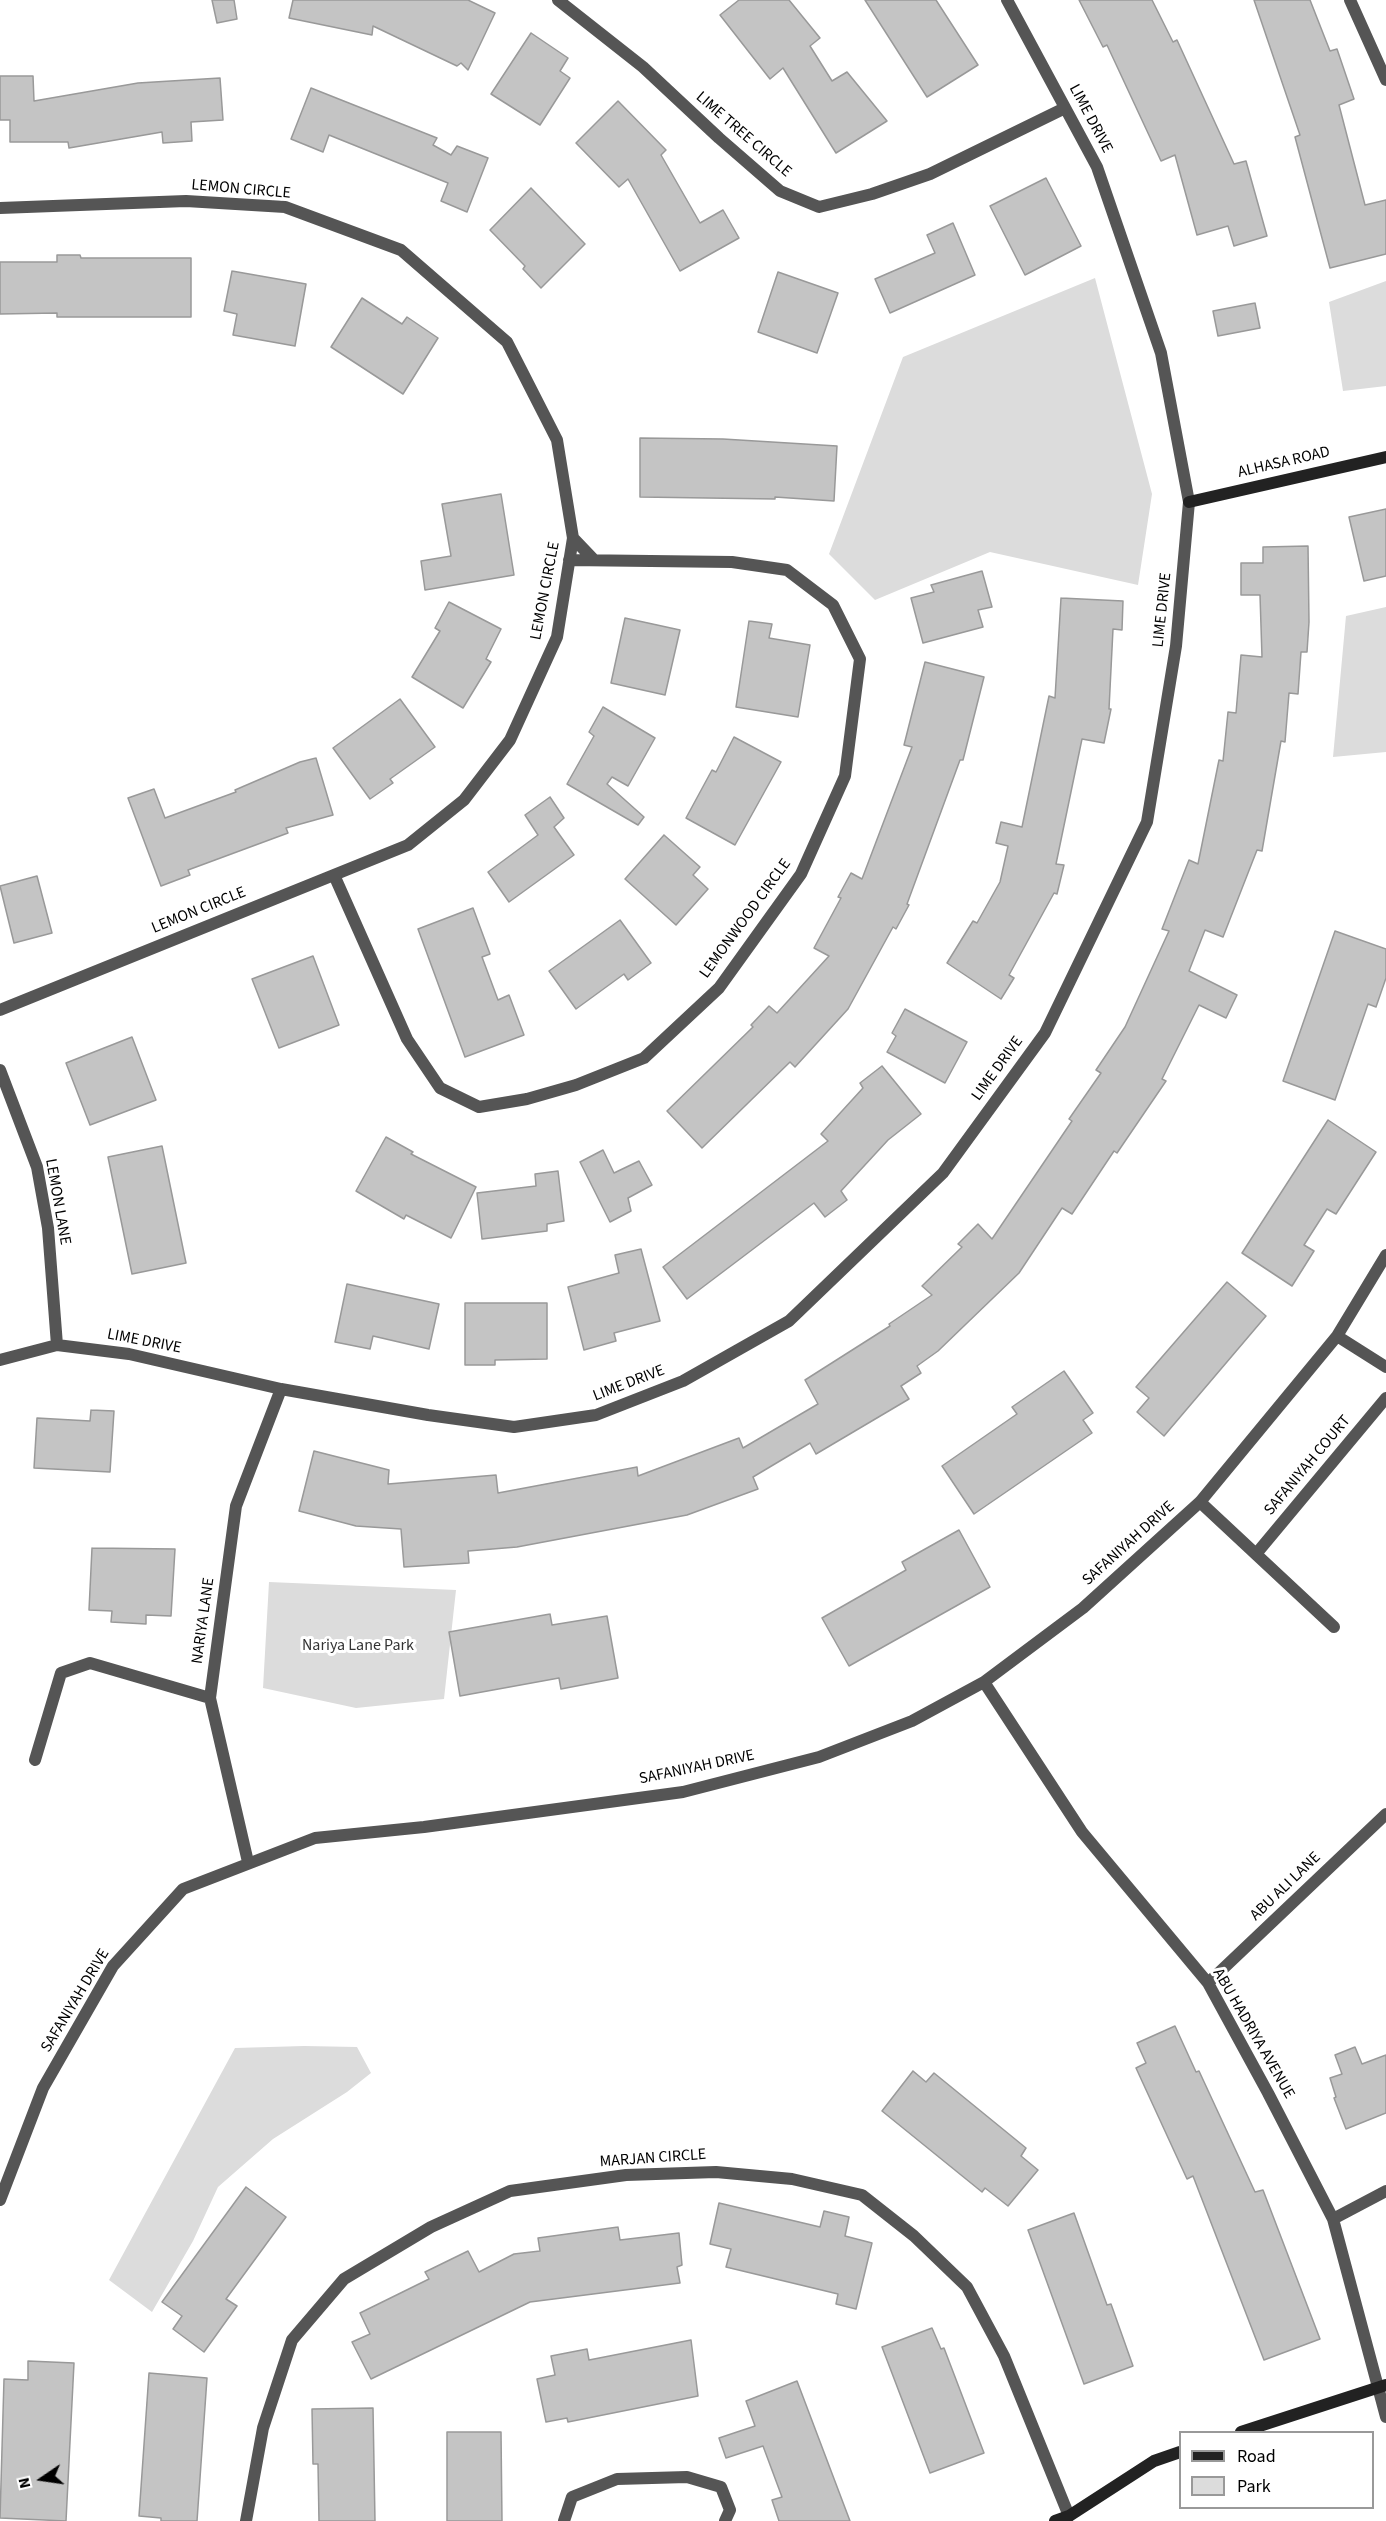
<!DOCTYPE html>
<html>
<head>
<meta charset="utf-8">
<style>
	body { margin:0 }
	#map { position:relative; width:1386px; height:2521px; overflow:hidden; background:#fff; font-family:"Source Sans 3",sans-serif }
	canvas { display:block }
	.legend { position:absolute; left:1179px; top:2431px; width:195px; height:78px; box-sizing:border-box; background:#fff; border:2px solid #999; margin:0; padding:8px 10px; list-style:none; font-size:18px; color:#000 }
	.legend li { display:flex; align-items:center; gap:12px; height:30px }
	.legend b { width:30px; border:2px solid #999 }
	.north { position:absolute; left:12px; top:2449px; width:60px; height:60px; -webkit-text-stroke:4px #fff; paint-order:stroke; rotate:257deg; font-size:16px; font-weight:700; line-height:24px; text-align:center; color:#000 }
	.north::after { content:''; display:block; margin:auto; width:21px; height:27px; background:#000; clip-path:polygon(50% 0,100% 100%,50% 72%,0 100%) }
</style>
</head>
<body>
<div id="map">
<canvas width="1386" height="2521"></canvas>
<ul class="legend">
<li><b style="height:8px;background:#222"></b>Road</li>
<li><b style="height:16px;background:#dcdcdc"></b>Park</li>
</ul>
<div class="north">N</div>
</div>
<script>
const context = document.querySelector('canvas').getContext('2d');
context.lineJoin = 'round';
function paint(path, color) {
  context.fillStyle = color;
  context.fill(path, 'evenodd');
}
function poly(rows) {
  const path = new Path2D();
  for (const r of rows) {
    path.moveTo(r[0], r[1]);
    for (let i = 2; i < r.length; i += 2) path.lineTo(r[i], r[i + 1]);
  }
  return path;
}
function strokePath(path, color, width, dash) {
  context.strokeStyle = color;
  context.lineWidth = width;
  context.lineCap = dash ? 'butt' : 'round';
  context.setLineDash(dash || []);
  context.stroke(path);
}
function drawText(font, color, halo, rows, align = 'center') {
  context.font = font + ' "Source Sans 3",sans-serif';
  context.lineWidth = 6;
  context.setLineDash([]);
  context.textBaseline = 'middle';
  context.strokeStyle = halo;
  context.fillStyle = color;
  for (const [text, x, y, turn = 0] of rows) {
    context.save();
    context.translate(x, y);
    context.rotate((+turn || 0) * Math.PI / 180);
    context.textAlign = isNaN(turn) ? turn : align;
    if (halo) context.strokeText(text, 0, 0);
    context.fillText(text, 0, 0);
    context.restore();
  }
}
paint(poly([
	[1095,278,1152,494,1138,585,990,552,875,600,829,554,903,357],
	[1386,281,1386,386,1343,391,1329,302],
	[1386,607,1386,752,1333,757,1346,616],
	[269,1582,456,1590,444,1699,356,1708,263,1688],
	[304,2046,357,2047,371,2073,347,2092,273,2139,218,2187,193,2241,152,2312,109,2280,235,2048]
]), '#dcdcdc');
const building = poly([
	[212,0,234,0,237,19,217,23,212,0],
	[293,0,468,0,495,13,468,70,461,63,457,66,373,26,372,35,289,18,293,0],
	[739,0,789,0,820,38,810,46,832,81,847,72,887,121,836,153,783,68,770,79,720,15,739,0],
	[865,0,936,0,978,65,927,97,865,0],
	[1079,0,1152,0,1173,42,1177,40,1234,164,1246,161,1267,236,1234,246,1228,226,1197,235,1175,155,1161,161,1107,45,1103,47,1079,0],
	[1254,0,1310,0,1330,51,1337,49,1354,99,1339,105,1365,205,1386,200,1386,254,1330,268,1295,137,1300,135,1254,0],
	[531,33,568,58,560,71,570,78,540,125,491,94,531,33],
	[0,76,33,76,34,101,138,83,220,78,223,120,191,122,192,141,163,143,162,132,69,148,68,142,10,142,10,120,0,120,0,76],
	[311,88,437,138,433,145,451,155,457,146,488,158,467,212,441,201,448,183,329,135,323,152,291,139,311,88],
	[618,101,666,150,661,155,700,223,723,210,739,238,680,271,628,179,619,187,576,143,618,101],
	[1046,178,1081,246,1025,275,990,206,1046,178],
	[531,188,585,244,541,288,523,269,525,266,490,230,531,188],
	[953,223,975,275,890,313,875,279,935,253,927,235,953,223],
	[57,255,80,255,81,258,191,258,191,317,57,317,57,313,0,314,0,262,57,262,57,255],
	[232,271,306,284,295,346,233,335,237,314,224,311,232,271],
	[778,272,838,293,817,353,758,332,778,272],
	[362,298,402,324,407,317,438,338,403,394,331,347,362,298],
	[1255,303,1260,328,1218,336,1213,311,1255,303],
	[640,438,723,439,837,446,834,501,775,497,775,499,640,497,640,438],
	[501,494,514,575,425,590,421,561,451,556,442,504,501,494],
	[1386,509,1386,576,1364,581,1349,517,1386,509],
	[1308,546,1309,622,1307,652,1301,652,1298,694,1289,693,1285,742,1281,741,1262,851,1257,850,1223,937,1205,930,1189,971,1237,995,1226,1018,1199,1005,1162,1079,1166,1081,1117,1153,1114,1151,1072,1214,1062,1208,1019,1273,938,1351,917,1366,921,1373,901,1386,909,1399,816,1454,810,1443,753,1477,758,1489,687,1515,517,1547,468,1551,469,1563,404,1567,401,1529,356,1526,299,1511,314,1451,389,1470,388,1484,496,1475,498,1493,637,1467,638,1476,739,1438,743,1448,818,1404,805,1380,890,1326,889,1324,932,1295,922,1286,962,1247,958,1244,978,1224,992,1239,1072,1121,1069,1119,1101,1073,1096,1070,1125,1027,1169,931,1162,929,1189,860,1198,864,1219,760,1223,761,1228,712,1236,713,1241,655,1262,657,1260,595,1241,595,1241,563,1263,563,1263,547,1308,546],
	[982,571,992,607,978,610,983,627,923,643,911,598,934,592,931,585,982,571],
	[1061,598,1123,601,1122,630,1113,629,1109,709,1111,709,1104,743,1082,739,1056,864,1064,865,1057,894,1054,893,1009,975,1014,978,1001,999,947,963,973,921,977,923,1000,882,1008,846,996,843,1001,822,1022,827,1049,696,1055,698,1061,598],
	[449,602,501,629,486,659,491,662,463,708,412,677,440,631,435,628,449,602],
	[625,618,680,630,665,695,611,683,625,618],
	[749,621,772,624,769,638,810,645,798,717,736,707,749,621],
	[925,662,984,677,963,760,960,760,907,904,909,905,896,929,893,927,848,1009,795,1067,790,1062,702,1148,667,1111,753,1027,751,1025,769,1006,777,1013,829,956,814,948,841,898,838,897,851,873,862,879,912,747,904,745,925,662],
	[400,699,435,747,390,779,393,783,370,799,333,748,400,699],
	[603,707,655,738,628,786,612,777,607,784,644,817,638,825,567,784,594,736,589,732,603,707],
	[734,737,781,762,735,845,686,818,712,770,716,772,734,737],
	[316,758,333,815,286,828,288,833,188,870,190,875,161,886,128,798,154,789,165,818,236,792,235,790,300,762,316,758],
	[550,797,564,818,554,827,574,855,509,902,488,872,538,835,525,815,550,797],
	[664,835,700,867,693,875,708,889,676,925,625,879,664,835],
	[37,876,52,933,14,943,0,886,37,876],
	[473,908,490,954,482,957,498,1000,509,995,524,1035,465,1057,418,929,473,908],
	[620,920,651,963,628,980,624,974,576,1009,549,971,620,920],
	[1335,931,1386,949,1386,978,1376,1007,1368,1004,1335,1100,1283,1081,1335,931],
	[313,956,339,1025,279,1048,252,979,313,956],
	[905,1009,967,1042,945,1083,887,1052,896,1036,892,1033,905,1009],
	[132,1037,156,1100,90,1125,66,1063,132,1037],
	[882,1066,921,1114,888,1140,841,1191,847,1200,825,1217,814,1203,687,1299,663,1267,828,1141,821,1134,863,1088,860,1083,882,1066],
	[1328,1120,1376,1152,1336,1214,1327,1209,1304,1245,1314,1251,1292,1286,1242,1253,1328,1120],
	[386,1137,413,1152,411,1154,476,1187,451,1238,406,1215,404,1219,356,1191,386,1137],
	[162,1146,186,1263,132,1274,108,1157,162,1146],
	[603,1150,614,1173,639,1161,652,1185,628,1198,631,1211,610,1222,580,1162,603,1150],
	[558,1171,564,1221,547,1224,547,1231,482,1239,477,1193,536,1186,535,1174,558,1171],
	[641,1249,660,1321,614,1333,616,1341,584,1350,568,1287,619,1273,615,1255,641,1249],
	[1227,1282,1266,1316,1164,1436,1137,1412,1149,1398,1136,1387,1227,1282],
	[347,1284,439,1304,429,1349,373,1336,370,1349,335,1342,347,1284],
	[465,1303,547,1303,547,1359,495,1360,495,1365,465,1365,465,1303],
	[1064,1371,1093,1413,1083,1420,1092,1433,974,1514,942,1466,1017,1414,1012,1407,1064,1371],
	[91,1410,114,1411,110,1472,34,1468,37,1418,90,1421,91,1410],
	[959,1530,990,1587,849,1666,822,1618,906,1570,902,1562,959,1530],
	[92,1548,175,1549,171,1616,146,1615,146,1624,111,1622,112,1611,89,1610,92,1548],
	[550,1614,552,1625,607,1616,618,1678,561,1689,559,1678,460,1696,449,1632,550,1614],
	[1175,2026,1196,2072,1199,2071,1255,2192,1263,2190,1320,2339,1264,2360,1193,2176,1187,2179,1136,2068,1146,2063,1137,2043,1175,2026],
	[1355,2047,1362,2064,1386,2055,1386,2113,1346,2129,1334,2098,1336,2097,1330,2078,1342,2074,1335,2055,1355,2047],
	[913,2071,926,2082,934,2073,1026,2148,1021,2156,1038,2170,1008,2206,985,2188,982,2192,882,2111,913,2071],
	[246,2187,286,2217,226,2299,237,2306,204,2352,173,2329,182,2316,162,2302,246,2187],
	[719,2203,820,2227,824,2211,849,2217,845,2236,872,2243,856,2309,836,2304,838,2294,726,2267,731,2249,710,2244,719,2203],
	[1074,2213,1107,2305,1111,2304,1133,2366,1084,2384,1028,2230,1074,2213],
	[618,2227,620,2240,679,2233,682,2265,677,2267,680,2283,530,2302,371,2379,352,2342,370,2334,360,2313,429,2279,425,2272,468,2251,479,2272,514,2254,540,2251,538,2238,618,2227],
	[932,2328,941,2349,944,2348,984,2453,930,2473,882,2347,932,2328],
	[691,2340,698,2396,568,2422,567,2418,546,2422,537,2379,555,2375,551,2356,587,2349,589,2360,691,2340],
	[28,2361,74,2363,66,2521,0,2518,4,2379,28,2380,28,2361],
	[149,2373,207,2378,197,2521,161,2521,161,2518,139,2516,149,2373],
	[797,2381,850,2521,779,2521,772,2500,782,2497,763,2446,726,2458,719,2438,755,2426,746,2401,797,2381],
	[373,2408,375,2521,319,2521,318,2464,313,2464,312,2409,373,2408],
	[447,2432,501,2432,502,2521,447,2521,447,2432]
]);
paint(building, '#c4c4c4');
strokePath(building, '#999', 1.5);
strokePath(poly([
	[558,0,643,67,719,138,780,191,819,207,872,194,930,174,1065,108],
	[1350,0,1386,80],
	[0,208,186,201,285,207,401,250,507,342,557,440,573,538,557,637,510,740,464,800,408,845,0,1010],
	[573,538,594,560],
	[334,875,407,1039,440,1088,479,1107,527,1099,576,1085,644,1058,719,988,801,874,845,776,860,659,833,605,787,570,732,562,569,560],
	[0,1070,37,1167,48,1228,57,1345],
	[1337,1336,1386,1367],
	[0,1360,57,1345,129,1354,281,1389,428,1415,514,1427,596,1415,683,1381,789,1321,943,1173,1045,1033,1147,822,1176,646,1189,502,1161,353,1097,167,1007,0],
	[1200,1502,1334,1627],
	[1256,1554,1386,1398],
	[984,1682,1082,1832,1208,1983,1268,2093,1333,2219,1386,2417],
	[35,1760,61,1673,90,1663,210,1698],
	[248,1862,210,1698,236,1506,281,1389],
	[1208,1983,1386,1814],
	[0,2200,43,2088,113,1966,183,1889,315,1838,424,1827,683,1792,819,1757,912,1721,984,1682,1083,1608,1200,1502,1337,1336,1386,1255],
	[1333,2219,1386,2191],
	[246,2521,263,2428,292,2340,344,2279,431,2227,510,2191,626,2175,716,2172,792,2179,862,2195,914,2236,967,2287,1004,2356,1069,2516],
	[564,2521,572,2497,617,2479,687,2477,721,2487,730,2510,725,2521]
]), '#555', 12);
strokePath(poly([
	[1189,502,1386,457],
	[1241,2432,1386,2385],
	[1055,2521,1069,2516,1154,2461,1180,2452]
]), '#222', 12);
drawText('16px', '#000', '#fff', [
	["LIME DRIVE",1090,119,62],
	["LIME TREE CIRCLE",743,135,41],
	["LEMON CIRCLE",241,190,5],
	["ALHASA ROAD",1284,463,-13],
	["LEMON CIRCLE",546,591,-79],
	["LIME DRIVE",1163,610,-84],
	["LEMON CIRCLE",199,911,-22],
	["LEMONWOOD CIRCLE",746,919,-54],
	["LIME DRIVE",998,1069,-54],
	["LEMON LANE",57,1202,80],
	["LIME DRIVE",144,1342,11],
	["LIME DRIVE",629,1384,-21],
	["SAFANIYAH COURT",1308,1466,-50],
	["SAFANIYAH DRIVE",1129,1544,-42],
	["NARIYA LANE",204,1621,-82],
	["SAFANIYAH DRIVE",697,1768,-12],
	["ABU ALI LANE",1286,1887,-44],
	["SAFANIYAH DRIVE",76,2001,-59],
	["ABU HADRIYA AVENUE",1253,2034,60],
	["MARJAN CIRCLE",653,2159,-4]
]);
drawText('16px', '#333', '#fff', [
	["Nariya Lane Park",358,1646]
]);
</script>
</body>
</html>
